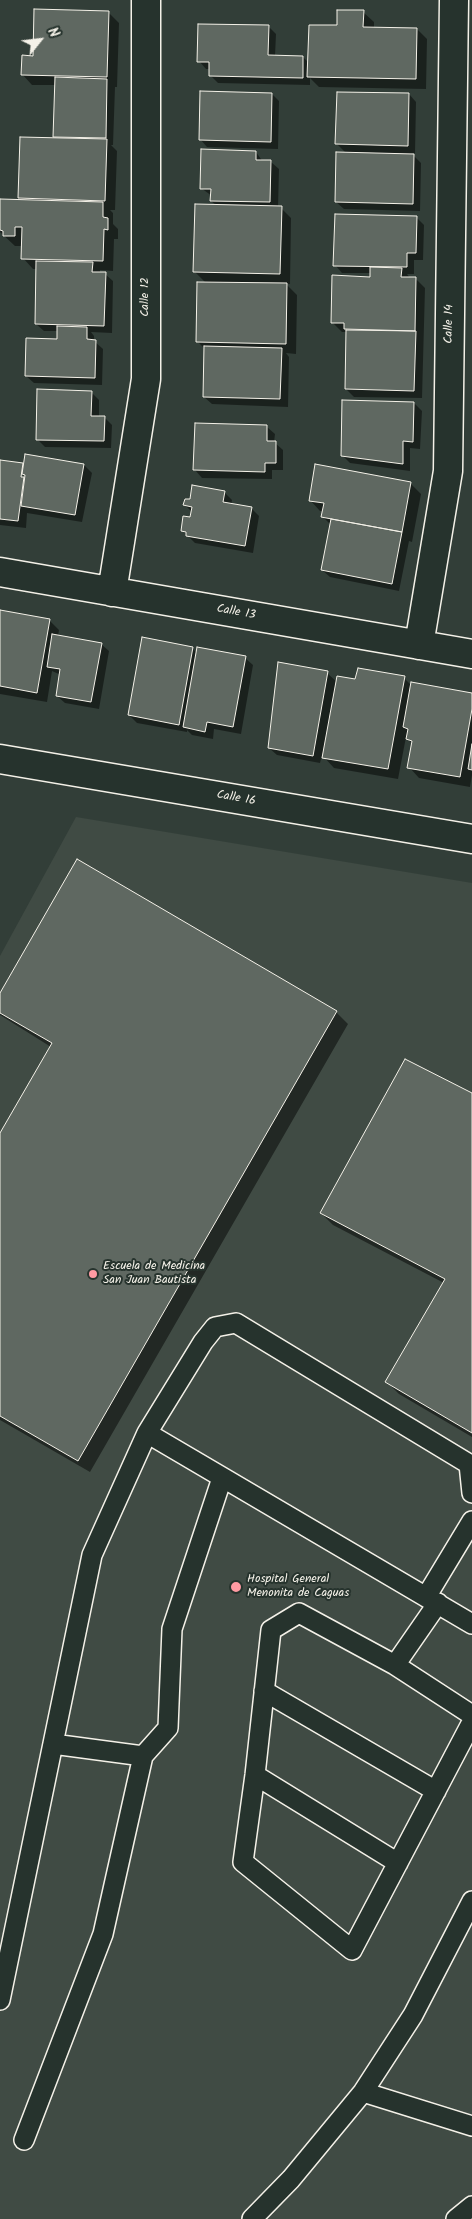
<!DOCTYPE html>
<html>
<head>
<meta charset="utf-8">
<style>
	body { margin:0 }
	#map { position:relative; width:472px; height:2219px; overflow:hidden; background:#323e38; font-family:Kalam,sans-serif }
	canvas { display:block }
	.north { position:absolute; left:15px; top:15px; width:50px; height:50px; -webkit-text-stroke:4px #26332d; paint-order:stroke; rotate:61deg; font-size:14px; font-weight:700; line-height:20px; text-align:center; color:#f4f1e8 }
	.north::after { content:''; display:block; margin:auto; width:18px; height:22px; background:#f4f1e8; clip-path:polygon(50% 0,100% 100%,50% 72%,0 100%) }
</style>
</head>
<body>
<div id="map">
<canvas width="472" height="2219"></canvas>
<div class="north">N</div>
</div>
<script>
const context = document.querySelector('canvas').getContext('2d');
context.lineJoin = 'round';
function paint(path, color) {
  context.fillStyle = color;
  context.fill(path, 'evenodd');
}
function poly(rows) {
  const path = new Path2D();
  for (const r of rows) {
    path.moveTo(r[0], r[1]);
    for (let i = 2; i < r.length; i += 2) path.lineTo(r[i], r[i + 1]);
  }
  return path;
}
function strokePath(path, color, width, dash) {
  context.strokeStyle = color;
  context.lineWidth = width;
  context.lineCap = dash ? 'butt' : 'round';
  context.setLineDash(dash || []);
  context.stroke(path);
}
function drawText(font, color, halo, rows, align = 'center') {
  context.font = font + ' Kalam,sans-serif';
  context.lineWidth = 4;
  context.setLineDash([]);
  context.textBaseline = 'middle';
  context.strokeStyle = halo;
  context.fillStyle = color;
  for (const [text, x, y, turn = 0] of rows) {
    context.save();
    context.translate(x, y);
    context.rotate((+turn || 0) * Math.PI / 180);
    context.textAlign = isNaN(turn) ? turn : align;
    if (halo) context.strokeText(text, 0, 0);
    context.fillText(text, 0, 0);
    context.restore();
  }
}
paint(poly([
	[76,817,472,883,472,2219,0,2219,0,956]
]), '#404b44');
paint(poly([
	[108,12,119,23,117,87,115,87,113,145,111,145,117,151,115,210,110,210,113,213,113,224,118,229,118,239,114,239,113,271,100,270,100,273,105,274,113,281,112,333,91,332,94,336,94,341,103,349,102,385,34,383,26,376,58,340,59,331,44,331,36,324,38,269,33,269,23,258,23,246,15,246,0,232,0,200,22,201,19,198,57,139,55,136,56,85,32,85,22,74,34,57],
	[363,12,374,22,374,28,417,29,427,39,426,89,319,87,310,78,310,85,218,83,210,75,210,69,206,69,199,61,268,26,276,34,275,56,303,57,309,63,338,27],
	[272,94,279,101,278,149,207,147,200,139],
	[409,94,416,102,415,153,411,153,421,163,420,211,344,209,336,202,347,154,337,144],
	[256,152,263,162,271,162,279,169,278,208,281,208,291,218,290,284,286,284,297,295,296,354,286,353,289,357,288,407,212,404,204,397,205,349,198,342,206,283,195,272,217,206,211,201,212,196,201,188],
	[416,217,424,225,423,260,414,260,414,274,407,274,410,278,415,278,425,288,422,398,354,397,346,389,347,332,342,332,332,322,371,278,371,273,342,273,335,265],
	[91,392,99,400,99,417,104,417,112,425,111,448,45,447,37,439],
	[414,403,422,411,420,449,410,448,410,471,350,463,342,455],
	[267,427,275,434,274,442,283,450,283,470,272,470,272,479,202,478,195,470],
	[26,455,84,465,92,473,82,522,27,513,26,528,0,525,0,461,25,464],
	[20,472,26,474,24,491,22,491,22,478,20,478],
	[410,483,421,494,412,542,409,541,399,591,330,577,322,570,331,525,323,517,324,511,320,511,310,500],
	[224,492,232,500,231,505,251,508,259,516,253,553,195,543,182,530,191,519,192,512,185,505,192,501],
	[0,611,49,620,59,630,58,636,101,644,109,651,99,709,65,703,57,696,61,675,52,671,47,702,0,694],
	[192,648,197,653,245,658,253,665,241,734,214,729,213,739,192,735,187,730,187,732,137,723,129,715],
	[327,673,337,682,404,678,410,684,472,695,472,775,470,787,419,778,409,767,413,745,406,737,398,779,334,768,322,755,320,763,277,755,269,748],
	[0,995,336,1012,348,1024,90,1472,0,1420,0,1135,51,1047,0,1015],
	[472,1094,472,1437,399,1394,387,1382,444,1283,333,1225,321,1213]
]), '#0007');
const building = poly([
	[34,9,109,11,107,77,21,75,22,55,33,56,34,9],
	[337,10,364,10,363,27,417,28,416,79,307,77,309,25,337,25,337,10],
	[198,24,269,25,268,55,303,56,303,78,209,76,209,62,197,62,198,24],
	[55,77,107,79,106,138,53,137,55,77],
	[200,91,272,93,271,142,199,140,200,91],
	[337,92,409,93,408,146,335,144,337,92],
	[20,137,107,139,105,201,18,198,20,137],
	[201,149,256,151,256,160,271,160,270,202,210,201,211,189,200,189,201,149],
	[336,152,414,154,413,204,335,202,336,152],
	[0,199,103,202,103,217,108,218,108,230,104,229,103,261,21,259,22,227,15,227,15,236,3,236,3,231,0,230,0,199],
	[195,204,282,206,280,274,193,272,195,204],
	[335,214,417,216,416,253,407,253,407,267,333,266,335,214],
	[36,261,93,262,92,272,106,272,104,326,35,324,36,261],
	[370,267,402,268,401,277,416,277,415,331,344,329,344,323,331,323,332,275,370,277,370,267],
	[197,282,287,283,286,344,196,342,197,282],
	[57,326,87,327,87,339,96,340,95,378,25,376,26,338,57,339,57,326],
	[346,330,416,331,414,391,345,389,346,330],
	[204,346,282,348,280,399,203,397,204,346],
	[37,389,92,391,91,416,105,416,104,441,36,440,37,389],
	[342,400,414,402,413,442,403,441,403,464,341,456,342,400],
	[195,423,267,425,267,441,276,441,276,463,265,463,265,472,193,470,195,423],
	[25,454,84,464,75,515,21,506,25,475,22,474,25,454],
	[0,460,23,463,21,477,24,477,18,521,0,519,0,460],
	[315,464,411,482,402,532,321,517,324,503,309,501,315,464],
	[192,485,225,491,223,502,252,507,245,546,186,536,186,532,181,531,183,516,190,517,192,507,183,505,185,499,190,499,192,485],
	[331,519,402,532,392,584,321,570,331,519],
	[0,610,50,619,37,693,0,686,0,610],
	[52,634,102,643,91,702,56,696,60,669,47,667,52,634],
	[142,637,193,647,179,725,128,715,142,637],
	[197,647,246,656,233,727,207,722,205,732,183,727,197,647],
	[278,662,328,671,313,756,268,748,278,662],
	[358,668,405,676,388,769,322,758,337,676,355,679,358,668],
	[411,682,472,693,472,709,460,777,407,768,412,741,406,739,408,729,403,727,411,682],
	[472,744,472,770,468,769,472,744],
	[77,859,337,1011,78,1461,0,1416,0,1133,52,1043,0,1013,0,993,77,859],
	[405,1059,472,1093,472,1433,385,1382,445,1279,320,1213,405,1059]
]);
paint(building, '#5f6861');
strokePath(building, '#f4f1e8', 1);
const lane = poly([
	[147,1433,203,1342,215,1327,236,1323,469,1464,472,1493],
	[426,1597,472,1521],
	[395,1665,438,1603],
	[264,1691,436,1791],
	[472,1715,395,1665,299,1613,271,1630,255,1775,243,1862,352,1950,472,1722],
	[143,1756,168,1728,172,1629,222,1478],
	[255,1775,398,1863],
	[0,2000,92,1555,147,1433,472,1624],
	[363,2092,472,2126],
	[24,2140,103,1934,143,1756,53,1744],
	[252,2219,291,2179,363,2092,413,2015,472,1901],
	[456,2219,472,2206]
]);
const street = poly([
	[0,572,472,654],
	[112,592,146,379,146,0],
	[419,645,448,471,454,0]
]);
const secondary = poly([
	[0,759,472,839]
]);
strokePath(lane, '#f4f1e8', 22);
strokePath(street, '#f4f1e8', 31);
strokePath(secondary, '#f4f1e8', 31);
strokePath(lane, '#26332d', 19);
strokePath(street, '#26332d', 28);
strokePath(secondary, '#26332d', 28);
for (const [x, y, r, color] of [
	[93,1274,5,"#ff9aa2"],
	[236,1587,6,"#ff9aa2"]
]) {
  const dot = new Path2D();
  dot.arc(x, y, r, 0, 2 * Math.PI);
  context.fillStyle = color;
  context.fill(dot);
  strokePath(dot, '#26332d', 2);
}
drawText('12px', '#f4f1e8', '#26332d', [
	["Calle 12",146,297,-90],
	["Calle 14",450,324,-89],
	["Calle 13",236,613,10],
	["Calle 16",236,799,10]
]);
drawText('12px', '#f4f1e8', '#26332d', [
	["Escuela de Medicina",103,1267],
	["San Juan Bautista",103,1281],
	["Hospital General",247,1580],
	["Menonita de Caguas",247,1594]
], 'left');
</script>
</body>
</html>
